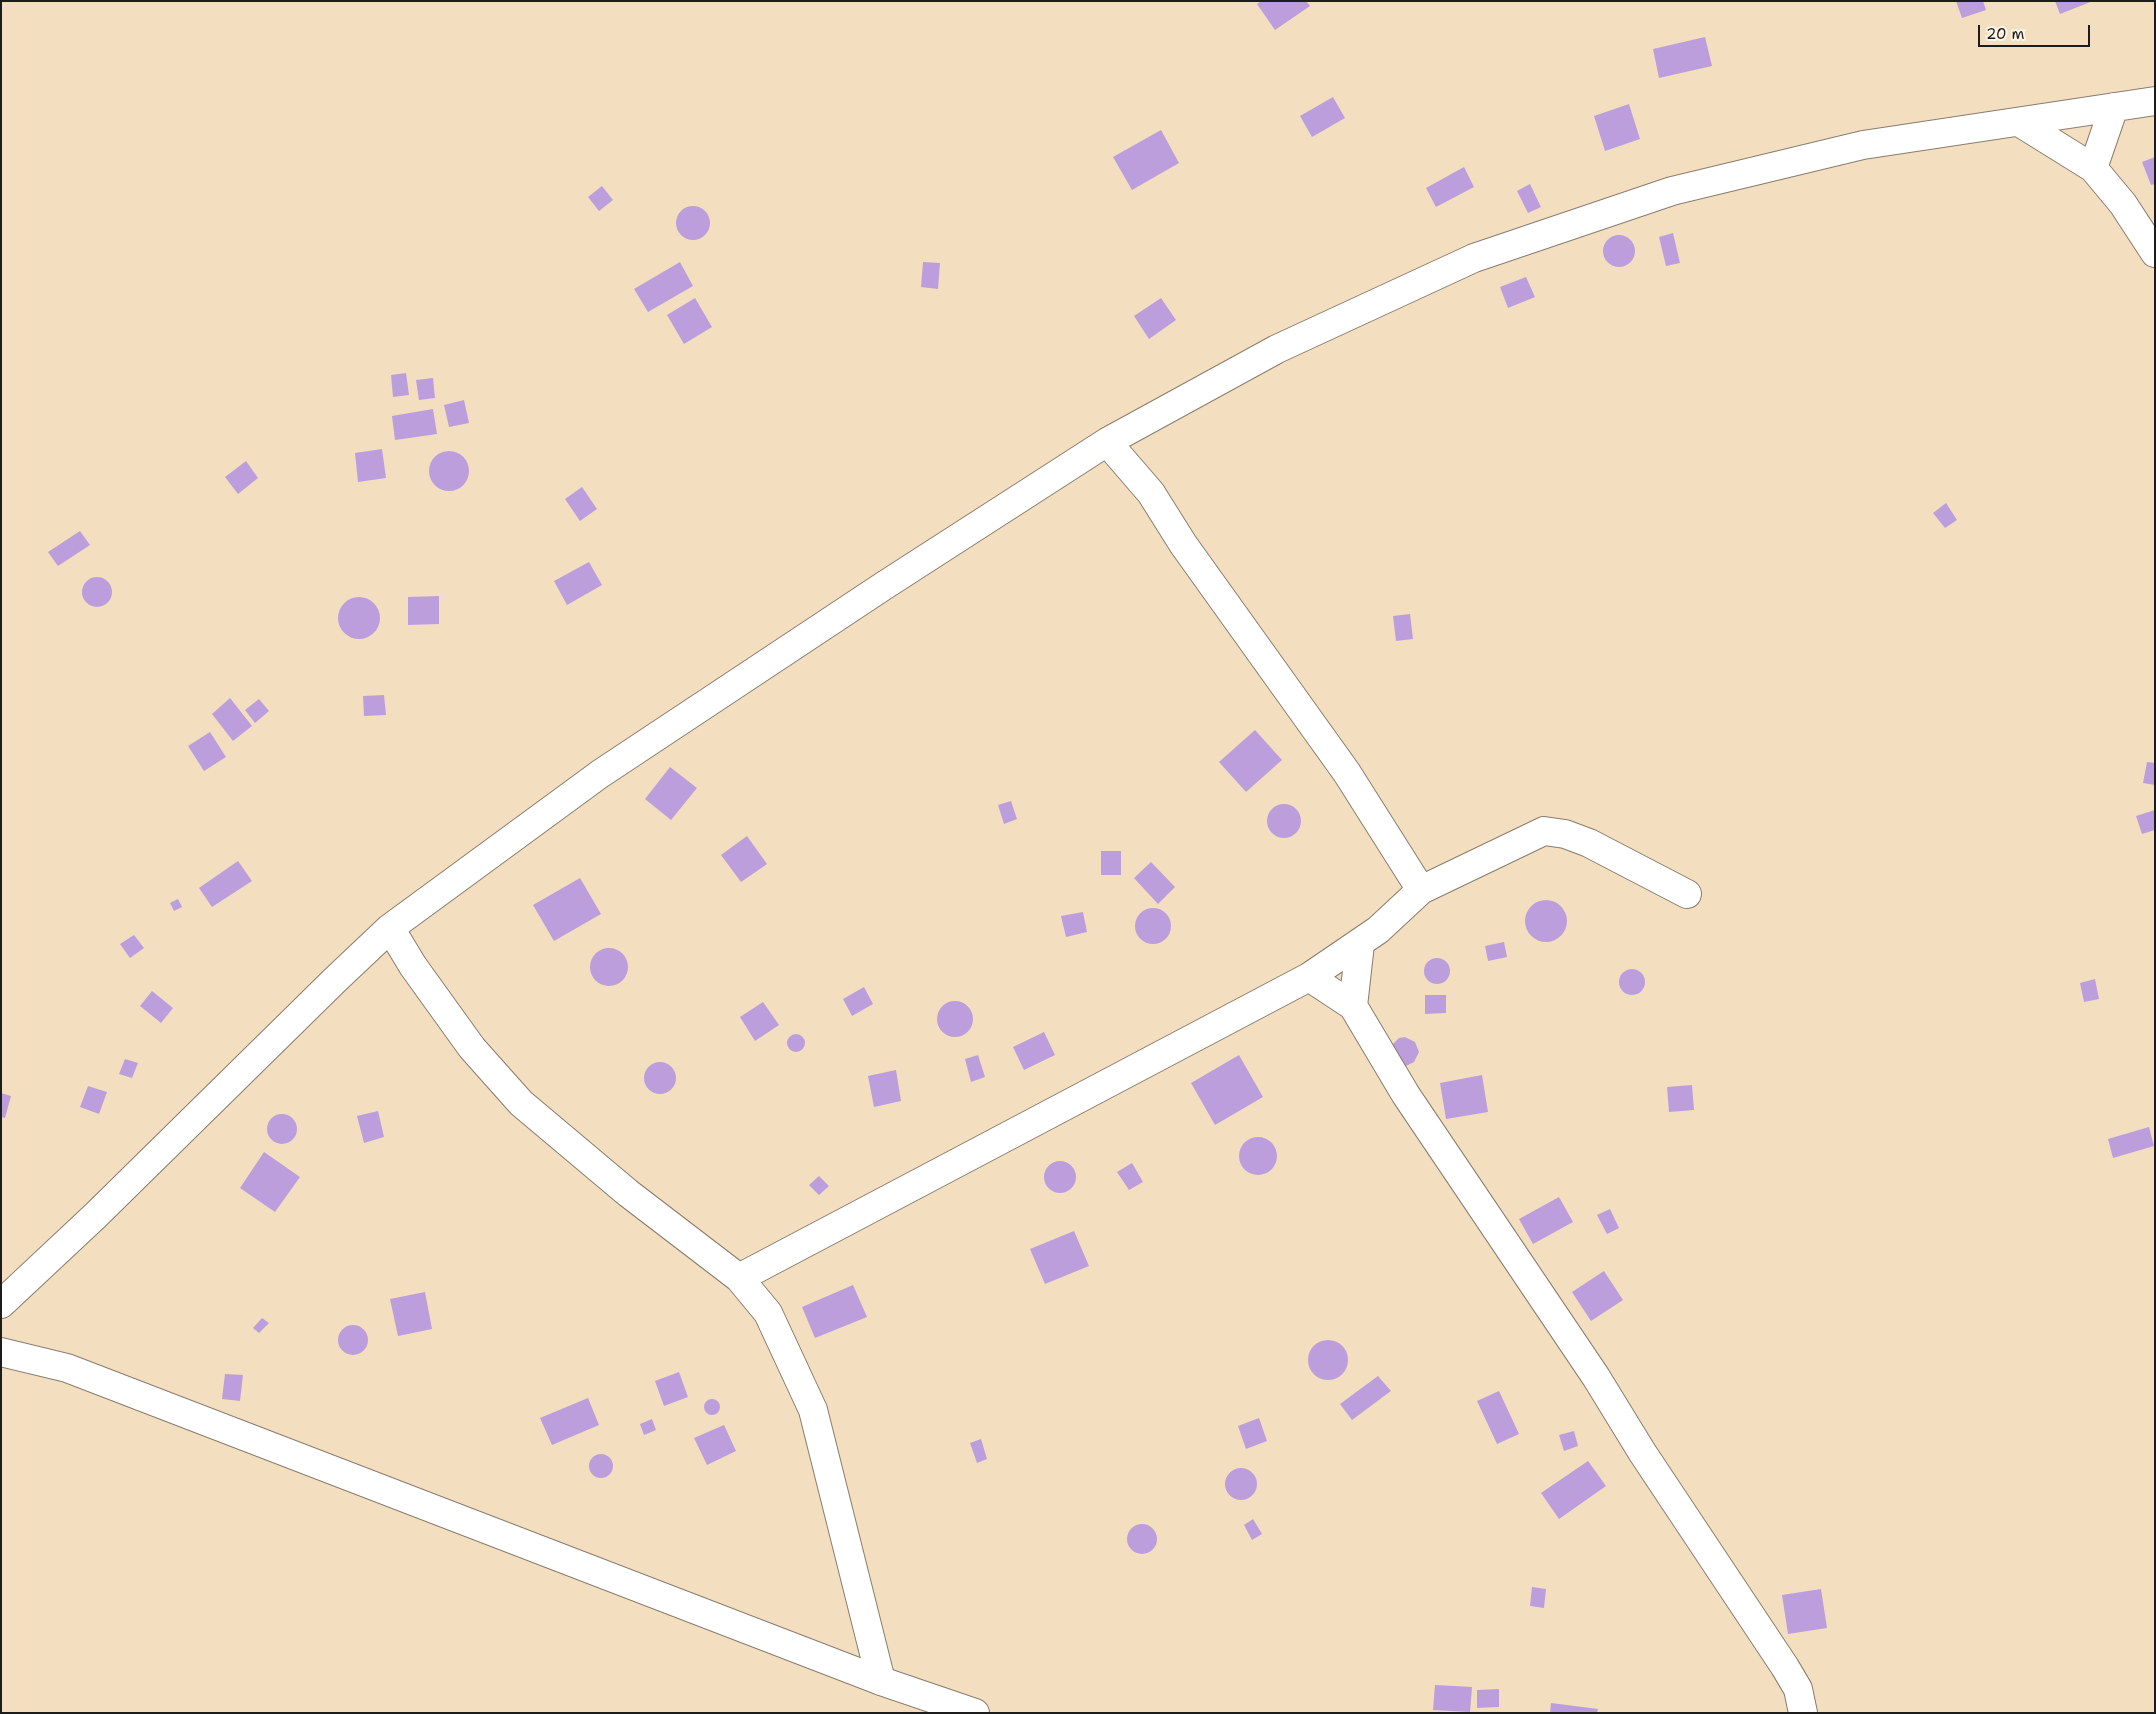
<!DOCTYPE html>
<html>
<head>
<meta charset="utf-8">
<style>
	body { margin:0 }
	#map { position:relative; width:2156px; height:1714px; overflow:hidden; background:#f3dec0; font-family:"Shantell Sans",sans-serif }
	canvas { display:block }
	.frame { position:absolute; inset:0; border:2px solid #1c1c1c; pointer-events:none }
	.scale { position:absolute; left:1978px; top:25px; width:112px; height:22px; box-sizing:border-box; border:2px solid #1c1c1c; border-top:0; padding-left:6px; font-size:15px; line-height:18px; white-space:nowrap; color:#1c1c1c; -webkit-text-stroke:4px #fcf5e5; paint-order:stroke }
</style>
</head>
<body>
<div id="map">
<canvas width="2156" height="1714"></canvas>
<div class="frame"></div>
<div class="scale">20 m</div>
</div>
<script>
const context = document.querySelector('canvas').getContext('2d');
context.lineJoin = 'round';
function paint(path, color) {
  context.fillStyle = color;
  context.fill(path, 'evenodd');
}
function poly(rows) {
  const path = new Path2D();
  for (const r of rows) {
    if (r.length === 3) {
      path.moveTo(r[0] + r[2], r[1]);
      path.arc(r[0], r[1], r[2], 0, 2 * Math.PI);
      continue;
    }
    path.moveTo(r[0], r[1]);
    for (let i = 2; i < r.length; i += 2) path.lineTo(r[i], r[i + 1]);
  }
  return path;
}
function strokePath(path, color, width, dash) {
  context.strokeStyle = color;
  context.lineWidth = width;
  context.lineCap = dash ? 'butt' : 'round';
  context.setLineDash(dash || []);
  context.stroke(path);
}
paint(poly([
	[1261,1,1306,1,1310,6,1275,30,1257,4],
	[1956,1,1983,1,1986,10,1962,18],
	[2055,1,2093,1,2060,14],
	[1705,37,1712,66,1659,78,1653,49],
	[1333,97,1345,118,1312,137,1300,116],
	[1629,104,1640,139,1605,151,1594,116],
	[1161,130,1179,163,1132,190,1113,157],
	[2155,157,2155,184,2151,185,2142,162],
	[1464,167,1474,187,1436,207,1426,188],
	[1530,184,1541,207,1528,213,1517,191],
	[602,186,613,200,599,211,588,197],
	[693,223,17],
	[1673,233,1680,263,1666,266,1659,237],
	[1619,251,16],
	[680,262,693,286,648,312,634,289],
	[923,262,940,263,938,289,921,287],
	[1526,277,1535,297,1508,308,1500,287],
	[695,298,712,327,684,344,667,315],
	[1161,298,1176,320,1149,339,1134,316],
	[406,373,409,395,393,397,391,375],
	[433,378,435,398,419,400,416,380],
	[464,400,469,423,449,427,444,405],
	[433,409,437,434,395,440,392,416],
	[382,449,386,478,358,482,355,453],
	[449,471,20],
	[246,461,258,478,238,494,225,477],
	[582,487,597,509,580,521,565,499],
	[1946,503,1957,520,1945,528,1933,513],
	[80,531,90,545,58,566,48,552],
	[589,562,602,585,567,605,554,581],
	[97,592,15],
	[439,596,439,624,408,625,408,597],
	[359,618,21],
	[1410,614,1413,639,1396,641,1393,616],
	[384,695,386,715,364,716,363,696],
	[230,698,252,726,233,741,212,714],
	[259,699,269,711,255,723,245,710],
	[1255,730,1282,760,1246,792,1219,762],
	[210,732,226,757,204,771,188,746],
	[2147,762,2155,763,2155,785,2143,783],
	[670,767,697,788,671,820,645,799],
	[1011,801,1017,819,1004,824,998,805],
	[1284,821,17],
	[2155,810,2155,830,2142,834,2136,816],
	[747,836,767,864,741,882,721,855],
	[1101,851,1121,851,1121,875,1101,875],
	[238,861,252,881,212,907,199,888],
	[1151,862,1175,887,1158,904,1134,878],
	[580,878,601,914,554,941,533,905],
	[178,899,182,907,174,911,170,903],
	[1546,921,21],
	[1153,926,18],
	[1083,912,1087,932,1066,937,1061,916],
	[134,935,144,948,130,958,120,944],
	[1504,942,1507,957,1488,961,1485,946],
	[609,967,19],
	[1437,971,13],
	[1632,982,13],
	[2095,979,2099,999,2084,1002,2080,983],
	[864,987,873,1004,852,1016,843,999],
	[152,991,173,1008,161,1023,140,1006],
	[1425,995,1446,995,1446,1013,1425,1014],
	[955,1019,18],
	[763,1002,779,1025,755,1041,740,1017],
	[1044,1032,1055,1055,1024,1070,1013,1047],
	[796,1043,9],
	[1405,1037,1415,1042,1419,1052,1414,1062,1404,1067,1391,1046,1399,1038],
	[978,1055,985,1077,971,1082,965,1059],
	[1239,1055,1263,1097,1215,1125,1191,1083],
	[125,1059,138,1063,132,1078,119,1074],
	[660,1078,16],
	[896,1070,901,1101,874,1107,868,1076],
	[1482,1075,1488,1112,1446,1119,1440,1083],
	[1692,1085,1694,1110,1669,1112,1667,1087],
	[88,1086,107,1092,99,1114,80,1107],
	[1,1093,11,1096,5,1118,1,1117],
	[378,1111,384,1137,364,1143,357,1116],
	[282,1129,15],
	[2149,1127,2154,1146,2113,1158,2108,1139],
	[1258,1156,19],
	[264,1152,300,1177,275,1212,240,1188],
	[1060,1177,16],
	[1132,1163,1143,1182,1129,1190,1117,1172],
	[819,1176,829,1186,819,1195,809,1185],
	[1559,1197,1573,1222,1533,1244,1519,1219],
	[1610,1209,1619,1228,1607,1234,1597,1215],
	[1074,1231,1089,1266,1045,1284,1030,1249],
	[1604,1271,1623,1300,1591,1321,1572,1292],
	[853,1285,867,1317,815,1338,802,1307],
	[425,1292,432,1329,398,1336,390,1299],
	[262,1318,269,1323,259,1333,253,1328],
	[353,1340,15],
	[1328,1360,20],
	[679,1372,688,1397,664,1406,655,1381],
	[225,1374,243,1375,240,1401,222,1399],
	[1378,1376,1391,1391,1352,1420,1340,1404],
	[1499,1391,1519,1434,1497,1444,1477,1401],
	[588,1398,599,1425,552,1445,540,1418],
	[712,1407,8],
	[1259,1418,1267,1441,1246,1449,1238,1426],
	[652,1419,656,1430,644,1435,640,1424],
	[724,1425,736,1451,707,1465,694,1438],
	[1574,1431,1578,1446,1564,1451,1559,1435],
	[981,1439,987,1459,977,1463,970,1443],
	[601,1466,12],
	[1588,1461,1606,1486,1559,1519,1541,1493],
	[1241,1484,16],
	[1253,1519,1262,1534,1252,1540,1244,1525],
	[1142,1539,15],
	[1532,1587,1546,1589,1544,1608,1530,1606],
	[1821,1589,1827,1628,1788,1634,1782,1595],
	[1435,1685,1472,1687,1470,1712,1433,1710],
	[1499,1689,1499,1707,1477,1708,1477,1690],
	[1551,1703,1598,1709,1597,1713,1550,1713]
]), '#bd9edc');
const minor = poly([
	[2019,122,2093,168,2123,204,2155,253],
	[2093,168,2114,107],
	[1107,442,1151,493,1183,544,1347,773,1421,890],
	[390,928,413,966,472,1048,521,1103,628,1193,739,1278,768,1313,813,1410,881,1681],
	[1309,977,1353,1006,1406,1095,1596,1377,1642,1452,1785,1667,1798,1689,1803,1713],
	[1353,1006,1360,944],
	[739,1278,1309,977,1378,930,1421,890,1544,831,1565,834,1589,843,1687,894],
	[1,1304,95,1216,335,980,390,928,600,774,885,585,1107,442,1277,349,1474,258,1672,191,1863,145,2155,101]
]);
const tertiary = poly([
	[1,1352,67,1368,881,1681,975,1713]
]);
strokePath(minor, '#887d6e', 30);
strokePath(tertiary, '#887d6e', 30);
strokePath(minor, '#fff', 28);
strokePath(tertiary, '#fff', 28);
</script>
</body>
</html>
